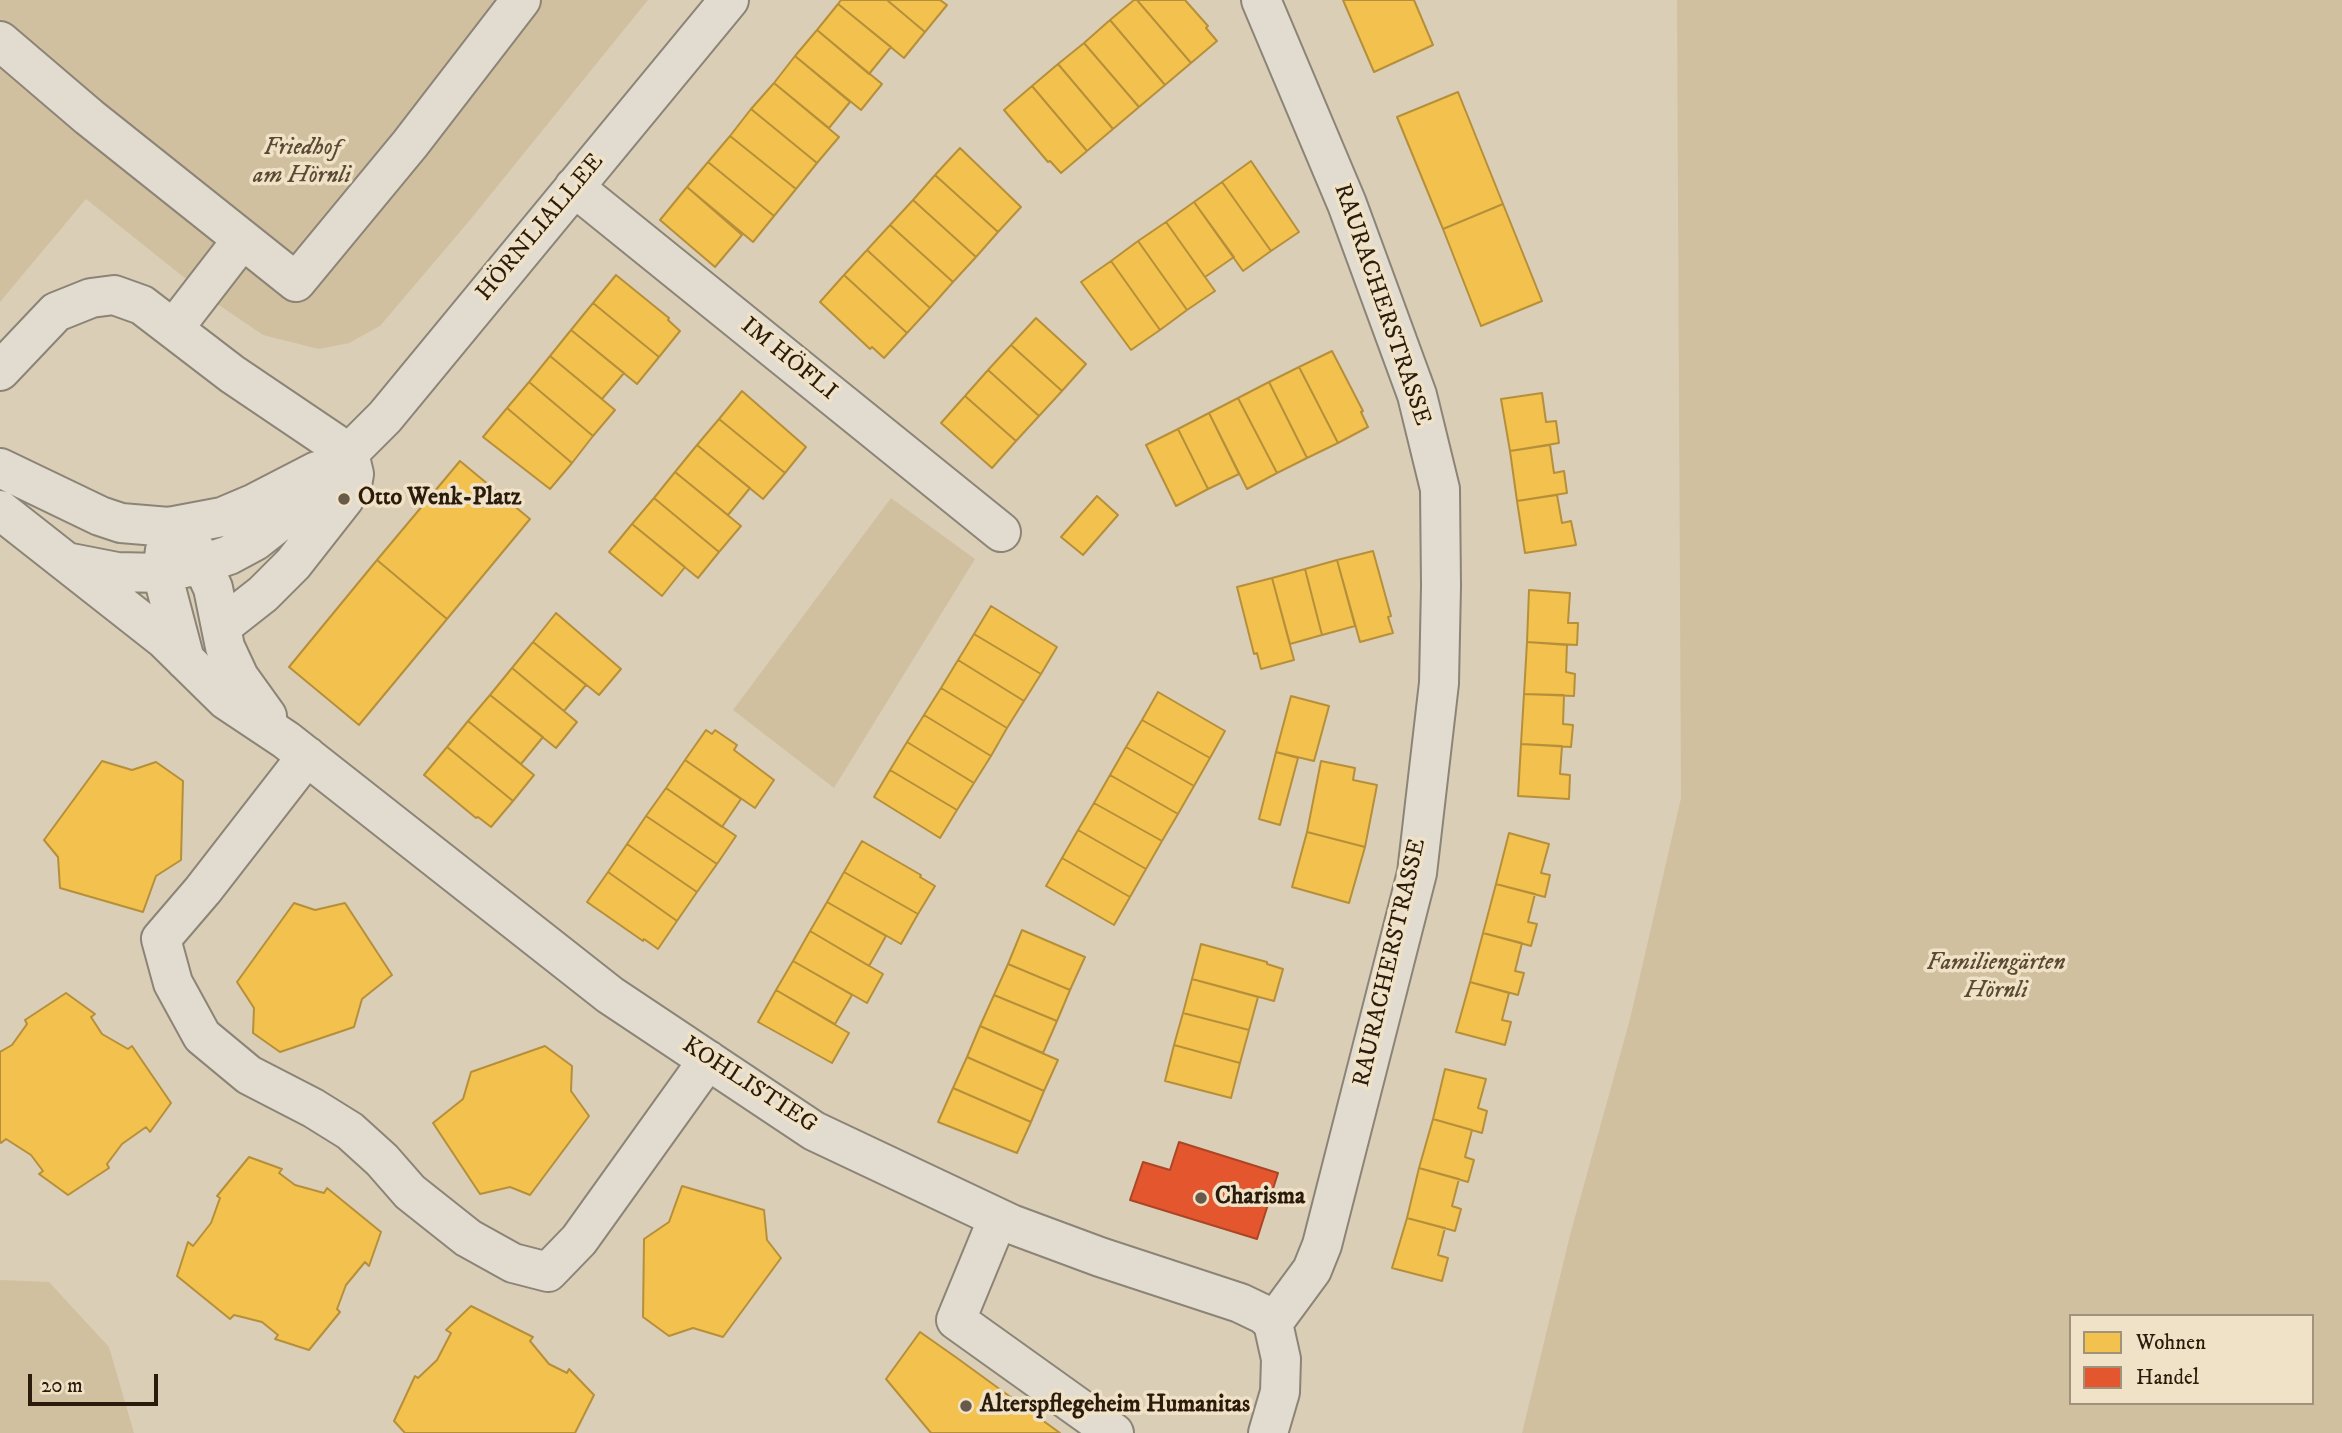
<!DOCTYPE html>
<html>
<head>
<meta charset="utf-8">
<style>
	body { margin:0 }
	#map { position:relative; width:2342px; height:1433px; overflow:hidden; background:#daceb7; font-family:"IM FELL DW Pica",serif }
	canvas { display:block }
	.legend { position:absolute; left:2069px; top:1314px; width:245px; height:91px; box-sizing:border-box; background:#f0e2c7; border:2px solid #a1927c; margin:0; padding:9px 12px; list-style:none; font-size:21px; color:#2b1b0c }
	.legend li { display:flex; align-items:center; gap:14px; height:35px }
	.legend b { width:35px; border:2px solid #a1927c }
	.scale { position:absolute; left:28px; top:1374px; width:130px; height:32px; box-sizing:border-box; border:4px solid #2b1b0c; border-top:0; padding-left:9px; font-size:21px; line-height:24px; white-space:nowrap; color:#2b1b0c; -webkit-text-stroke:5px #f0e2c7; paint-order:stroke }
</style>
</head>
<body>
<div id="map">
<canvas width="2342" height="1433"></canvas>
<ul class="legend">
<li><b style="height:19px;background:#f2c14e"></b>Wohnen</li>
<li><b style="height:19px;background:#e4572e"></b>Handel</li>
</ul>
<div class="scale">20 m</div>
</div>
<script>
const context = document.querySelector('canvas').getContext('2d');
context.lineJoin = 'round';
function paint(path, color) {
  context.fillStyle = color;
  context.fill(path, 'evenodd');
}
function poly(rows) {
  const path = new Path2D();
  for (const r of rows) {
    path.moveTo(r[0], r[1]);
    for (let i = 2; i < r.length; i += 2) path.lineTo(r[i], r[i + 1]);
  }
  return path;
}
function strokePath(path, color, width, dash) {
  context.strokeStyle = color;
  context.lineWidth = width;
  context.lineCap = dash ? 'butt' : 'round';
  context.setLineDash(dash || []);
  context.stroke(path);
}
function drawText(font, color, halo, rows, align = 'center') {
  context.font = font + ' "IM FELL DW Pica",serif';
  context.lineWidth = 7;
  context.setLineDash([]);
  context.textBaseline = 'middle';
  context.strokeStyle = halo;
  context.fillStyle = color;
  for (const [text, x, y, turn = 0] of rows) {
    context.save();
    context.translate(x, y);
    context.rotate((+turn || 0) * Math.PI / 180);
    context.textAlign = isNaN(turn) ? turn : align;
    if (halo) context.strokeText(text, 0, 0);
    context.fillText(text, 0, 0);
    context.restore();
  }
}
paint(poly([
	[0,0,648,0,470,220,380,326,349,343,319,349,263,335,216,303,86,199,0,302],
	[1677,0,2342,0,2342,1433,1522,1433,1570,1235,1630,1019,1681,798],
	[2071,1316,2312,1316,2312,1403,2071,1403],
	[891,498,975,559,834,788,733,710],
	[0,1280,49,1282,109,1347,134,1433,0,1433]
]), '#d0c0a0');
const homes = poly([
	[841,0,887,0,925,32,904,58,838,4,841,0],
	[887,0,940,0,947,5,925,32,887,0],
	[1134,0,1137,0,1191,63,1165,85,1110,20,1134,0],
	[1137,0,1185,0,1208,26,1206,28,1217,41,1191,63,1137,0],
	[1343,0,1414,0,1433,45,1374,72,1343,0],
	[838,4,891,47,869,74,817,30,838,4],
	[1110,20,1165,85,1139,107,1084,43,1110,20],
	[817,30,882,84,861,110,795,56,817,30],
	[1084,43,1139,107,1113,129,1058,64,1084,43],
	[795,56,850,102,829,128,774,83,795,56],
	[1058,64,1113,129,1087,151,1032,86,1058,64],
	[774,83,839,137,817,163,751,109,774,83],
	[1032,86,1087,151,1061,173,1050,161,1048,162,1004,110,1032,86],
	[1458,92,1503,204,1443,229,1397,117,1458,92],
	[751,109,817,163,796,189,730,136,751,109],
	[730,136,796,189,774,216,708,162,730,136],
	[960,148,1021,207,998,232,935,175,960,148],
	[1251,161,1299,232,1271,251,1222,182,1251,161],
	[708,162,774,216,753,242,687,187,708,162],
	[935,175,998,232,976,257,913,200,935,175],
	[1222,182,1271,251,1243,271,1194,202,1222,182],
	[687,187,742,235,715,267,660,220,687,187],
	[913,200,976,257,953,282,890,225,913,200],
	[1194,202,1234,257,1205,277,1166,222,1194,202],
	[1503,204,1542,301,1481,326,1443,229,1503,204],
	[1166,222,1215,291,1187,310,1138,241,1166,222],
	[890,225,953,282,930,308,867,250,890,225],
	[1138,241,1187,310,1160,330,1111,261,1138,241],
	[867,250,930,308,907,333,844,275,867,250],
	[1111,261,1160,330,1131,350,1081,282,1111,261],
	[616,275,669,318,668,320,680,331,659,357,593,303,616,275],
	[844,275,907,333,884,358,872,347,870,349,820,302,844,275],
	[593,303,659,357,637,384,571,330,593,303],
	[1036,318,1086,364,1062,391,1011,345,1036,318],
	[571,330,624,373,602,399,550,356,571,330],
	[1011,345,1062,391,1039,416,988,370,1011,345],
	[1332,351,1363,411,1361,412,1368,427,1338,443,1299,367,1332,351],
	[550,356,615,410,593,436,529,382,550,356],
	[1299,367,1338,443,1307,458,1269,382,1299,367],
	[988,370,1039,416,1016,441,965,396,988,370],
	[529,382,593,436,572,463,507,408,529,382],
	[1269,382,1307,458,1277,473,1238,398,1269,382],
	[742,391,806,447,785,473,719,419,742,391],
	[1542,393,1546,422,1556,421,1559,443,1510,451,1501,399,1542,393],
	[965,396,1016,441,992,468,941,423,965,396],
	[1238,398,1277,473,1247,489,1209,413,1238,398],
	[507,408,572,463,550,489,483,437,507,408],
	[1209,413,1239,474,1208,489,1178,429,1209,413],
	[719,419,785,473,763,499,697,445,719,419],
	[1178,429,1208,489,1176,506,1146,445,1178,429],
	[697,445,750,488,728,515,675,472,697,445],
	[1550,445,1554,473,1564,471,1567,493,1517,501,1510,451,1550,445],
	[460,461,530,519,447,619,377,560,460,461],
	[675,472,741,526,719,552,654,498,675,472],
	[1557,495,1562,523,1571,521,1576,545,1525,553,1517,501,1557,495],
	[1097,496,1118,515,1083,555,1061,537,1097,496],
	[654,498,719,552,698,578,632,524,654,498],
	[632,524,685,567,662,596,609,552,632,524],
	[1373,551,1391,616,1388,617,1393,633,1360,642,1337,560,1373,551],
	[377,560,447,619,359,725,289,667,377,560],
	[1337,560,1355,626,1322,635,1305,569,1337,560],
	[1305,569,1322,635,1290,644,1272,578,1305,569],
	[1272,578,1294,660,1261,669,1257,653,1254,654,1237,587,1272,578],
	[1529,590,1570,593,1568,623,1578,623,1577,645,1527,642,1529,590],
	[991,606,1057,647,1041,674,974,634,991,606],
	[556,613,621,669,599,695,533,642,556,613],
	[974,634,1041,674,1024,701,958,660,974,634],
	[533,642,586,685,564,711,512,668,533,642],
	[1527,642,1567,645,1566,672,1575,674,1574,696,1524,694,1527,642],
	[958,660,1024,701,1007,728,941,688,958,660],
	[512,668,577,722,556,748,490,695,512,668],
	[941,688,1007,728,991,756,924,715,941,688],
	[1158,692,1225,731,1210,758,1142,720,1158,692],
	[1524,694,1564,695,1563,724,1573,725,1571,747,1521,744,1524,694],
	[490,695,543,737,521,764,468,721,490,695],
	[1291,696,1329,706,1314,761,1276,752,1291,696],
	[924,715,991,756,974,783,907,742,924,715],
	[1142,720,1210,758,1194,786,1126,747,1142,720],
	[468,721,534,775,513,801,447,747,468,721],
	[706,730,712,734,715,730,737,745,734,750,774,780,755,808,685,760,706,730],
	[907,742,974,783,957,810,890,770,907,742],
	[1521,744,1562,746,1560,774,1570,775,1569,799,1518,796,1521,744],
	[447,747,513,801,491,827,478,817,476,818,424,775,447,747],
	[1126,747,1194,786,1178,814,1110,775,1126,747],
	[1276,752,1298,758,1280,825,1259,819,1276,752],
	[685,760,741,799,722,827,666,788,685,760],
	[102,761,132,770,156,762,183,781,181,860,156,876,143,912,60,888,58,857,44,840,102,761],
	[1321,761,1355,768,1353,780,1377,785,1365,847,1307,832,1321,761],
	[890,770,957,810,940,838,874,797,890,770],
	[1110,775,1178,814,1162,841,1094,803,1110,775],
	[666,788,736,836,717,864,646,816,666,788],
	[1094,803,1162,841,1146,869,1078,830,1094,803],
	[646,816,717,864,697,892,627,844,646,816],
	[1078,830,1146,869,1130,897,1062,858,1078,830],
	[1307,832,1365,847,1349,903,1292,887,1307,832],
	[1509,833,1549,844,1541,873,1550,875,1545,897,1496,884,1509,833],
	[862,841,921,875,920,877,935,886,918,914,844,872,862,841],
	[627,844,697,892,677,921,608,872,627,844],
	[1062,858,1130,897,1114,925,1046,886,1062,858],
	[608,872,677,921,658,949,644,939,643,941,587,902,608,872],
	[844,872,918,914,901,944,827,902,844,872],
	[1496,884,1535,894,1528,922,1537,924,1531,946,1483,933,1496,884],
	[827,902,886,936,869,966,810,931,827,902],
	[294,903,315,910,345,903,392,975,362,999,354,1027,280,1052,253,1033,254,1008,237,982,294,903],
	[1022,930,1085,957,1070,990,1008,964,1022,930],
	[810,931,883,974,867,1003,793,961,810,931],
	[1483,933,1522,943,1515,971,1524,973,1518,995,1470,982,1483,933],
	[1201,944,1267,962,1267,964,1283,969,1274,1001,1192,979,1201,944],
	[793,961,852,995,835,1024,776,990,793,961],
	[1008,964,1070,990,1057,1021,994,995,1008,964],
	[1192,979,1258,997,1249,1030,1183,1013,1192,979],
	[1470,982,1509,993,1502,1020,1511,1022,1505,1045,1456,1032,1470,982],
	[776,990,849,1033,832,1063,758,1022,776,990],
	[66,993,95,1014,91,1017,102,1034,128,1049,132,1046,171,1103,150,1132,146,1127,122,1144,107,1164,109,1168,68,1195,39,1174,43,1171,31,1155,6,1139,1,1143,0,1141,0,1052,12,1045,27,1024,25,1020,66,993],
	[994,995,1057,1021,1043,1053,980,1026,994,995],
	[1183,1013,1249,1030,1240,1063,1174,1045,1183,1013],
	[980,1026,1058,1060,1044,1091,967,1057,980,1026],
	[1174,1045,1240,1063,1231,1098,1165,1081,1174,1045],
	[545,1046,572,1066,571,1091,589,1116,530,1195,510,1187,480,1194,433,1123,463,1099,471,1072,545,1046],
	[967,1057,1044,1091,1031,1122,953,1088,967,1057],
	[1445,1069,1486,1079,1478,1108,1487,1111,1482,1133,1433,1119,1445,1069],
	[953,1088,1031,1122,1017,1153,938,1122,953,1088],
	[1433,1119,1472,1130,1465,1157,1474,1160,1468,1182,1419,1168,1433,1119],
	[249,1157,282,1169,279,1173,295,1185,324,1193,327,1188,381,1232,369,1266,365,1262,346,1285,337,1309,340,1312,309,1350,275,1339,278,1335,262,1322,234,1315,230,1319,177,1276,188,1242,193,1246,211,1223,220,1198,217,1196,249,1157],
	[1419,1168,1459,1179,1452,1206,1461,1209,1455,1231,1407,1218,1419,1168],
	[682,1186,764,1210,767,1240,781,1258,723,1337,693,1328,669,1336,643,1317,644,1239,669,1222,682,1186],
	[1407,1218,1445,1228,1438,1255,1448,1258,1442,1281,1392,1268,1407,1218],
	[471,1306,533,1337,530,1341,549,1364,567,1373,569,1369,594,1395,575,1433,405,1433,394,1421,415,1376,418,1378,437,1360,451,1333,446,1330,471,1306],
	[920,1332,957,1358,1060,1433,931,1433,886,1379,920,1332]
]);
paint(homes, '#f2c14e');
strokePath(homes, '#b68f3a', 2);
const shops = poly([
	[1179,1142,1278,1173,1257,1239,1130,1200,1143,1162,1170,1170,1179,1142]
]);
paint(shops, '#e4572e');
strokePath(shops, '#ac4524', 2);
const minor = poly([
	[1261,0,1347,204,1417,395,1440,489,1441,586,1439,683,1417,873,1322,1245,1312,1270,1273,1323],
	[0,41,89,117,296,282,410,144,521,0],
	[574,187,1001,532],
	[174,328,242,240],
	[0,371,56,312,91,298,114,295,142,305,232,374,349,453,354,474,352,485,344,499,293,564,263,594,221,627],
	[0,468,100,516,121,523,169,527,222,517,255,503,317,471],
	[0,510,164,639,226,700,286,740,610,995,814,1131,1011,1224,1100,1257,1240,1303,1263,1314,1273,1323],
	[192,543,213,588,225,647,239,677,267,716],
	[165,550,162,573,185,660],
	[71,563,117,572,162,573,203,564,229,555,255,541,283,519,326,483,349,453,385,417,729,0],
	[307,756,203,890,161,939,173,983,202,1036,249,1075,313,1108,350,1131,382,1160,410,1192,468,1238,513,1263,548,1272,579,1240,708,1060],
	[998,1218,956,1320,1114,1433],
	[1268,1433,1280,1392,1281,1359,1273,1323]
]);
strokePath(minor, '#8c8476', 42);
strokePath(minor, '#e2dcd0', 38);
for (const [x, y, r, color] of [
	[344,499,7,"#685a48"],
	[1201,1198,7,"#685a48"],
	[966,1406,7,"#685a48"]
]) {
  const dot = new Path2D();
  dot.arc(x, y, r, 0, 2 * Math.PI);
  context.fillStyle = color;
  context.fill(dot);
  strokePath(dot, '#f0e2c7', 2.5);
}
drawText('italic 24px', '#5a4933', '#f0e2c7', [
	["Friedhof",302,149],
	["am Hörnli",302,177],
	["Familiengärten",1996,964],
	["Hörnli",1996,992]
]);
drawText('24px', '#2b1b0c', '#f0e2c7', [
	["HÖRNLIALLEE",541,228,-50],
	["RAURACHERSTRASSE",1381,305,71],
	["IM HÖFLI",788,360,39],
	["RAURACHERSTRASSE",1391,963,-77],
	["KOHLISTIEG",749,1086,33]
]);
drawText('bold 24px', '#2b1b0c', '#f0e2c7', [
	["Otto Wenk-Platz",358,499],
	["Charisma",1215,1198],
	["Alterspflegeheim Humanitas",980,1406]
], 'left');
</script>
</body>
</html>
